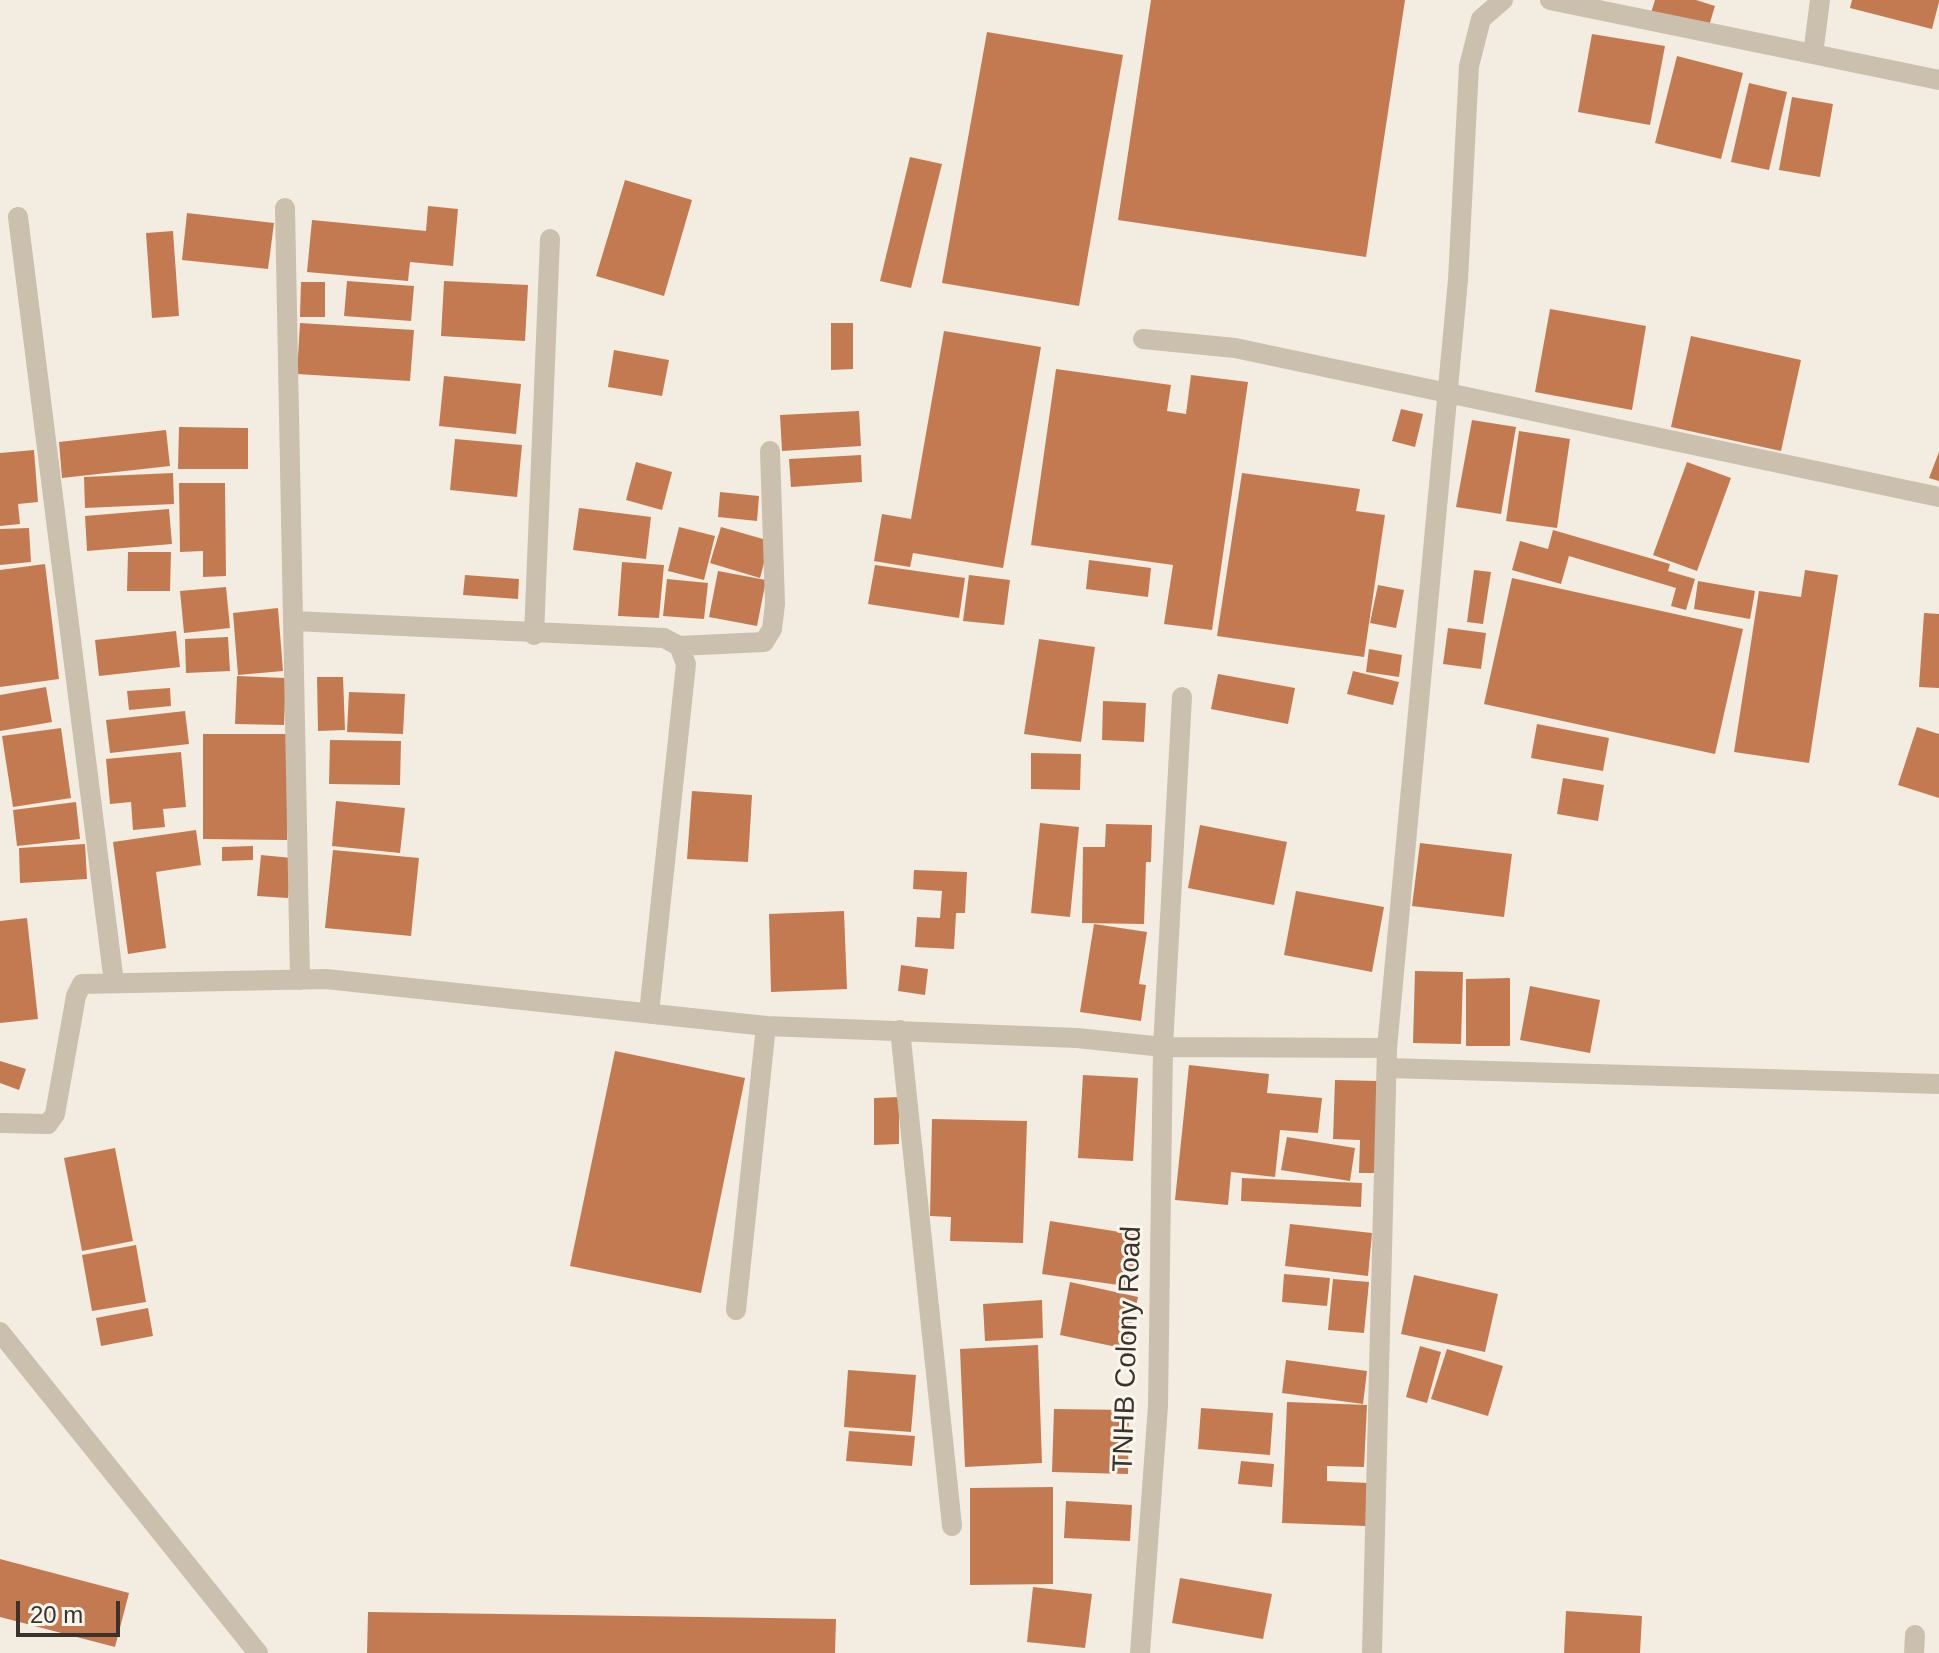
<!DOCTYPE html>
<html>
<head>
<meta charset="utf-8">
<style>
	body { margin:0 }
	#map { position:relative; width:1939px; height:1653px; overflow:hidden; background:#f3ede1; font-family:Arial,sans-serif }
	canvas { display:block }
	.scale { position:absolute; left:16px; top:1601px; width:104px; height:36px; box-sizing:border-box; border:4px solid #3a322b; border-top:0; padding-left:10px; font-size:24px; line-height:28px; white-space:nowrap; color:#3a322b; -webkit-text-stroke:6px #faf6ee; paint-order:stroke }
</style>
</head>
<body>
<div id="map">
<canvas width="1939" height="1653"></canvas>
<div class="scale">20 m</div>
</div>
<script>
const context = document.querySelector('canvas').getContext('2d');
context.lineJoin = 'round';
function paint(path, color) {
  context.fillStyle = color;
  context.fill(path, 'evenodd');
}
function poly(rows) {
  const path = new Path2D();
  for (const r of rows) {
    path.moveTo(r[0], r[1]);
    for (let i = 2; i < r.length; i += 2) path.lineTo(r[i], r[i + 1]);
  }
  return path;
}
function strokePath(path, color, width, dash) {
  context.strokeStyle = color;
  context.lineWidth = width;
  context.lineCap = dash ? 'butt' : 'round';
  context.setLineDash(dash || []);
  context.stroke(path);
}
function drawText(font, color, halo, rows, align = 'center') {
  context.font = font + ' Arial,sans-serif';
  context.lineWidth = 6;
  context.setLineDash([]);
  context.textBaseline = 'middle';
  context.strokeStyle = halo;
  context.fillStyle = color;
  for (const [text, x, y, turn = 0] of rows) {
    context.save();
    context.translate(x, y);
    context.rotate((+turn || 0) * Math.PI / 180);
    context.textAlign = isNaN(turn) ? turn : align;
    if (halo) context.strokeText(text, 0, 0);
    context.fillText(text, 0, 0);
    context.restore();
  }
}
paint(poly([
	[1151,0,1405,0,1366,257,1118,220],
	[1655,0,1696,0,1715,6,1708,29,1651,13],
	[1852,0,1939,0,1939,2,1932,29,1850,8],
	[987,32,1123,55,1079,306,942,283],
	[1592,34,1665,46,1650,125,1578,112],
	[1677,56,1743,73,1721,159,1655,143],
	[1749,83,1787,92,1769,170,1731,162],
	[1792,97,1833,104,1820,177,1779,170],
	[910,157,942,164,911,288,880,281],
	[625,180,692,200,664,296,596,276],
	[428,206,458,209,453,266,410,262,408,281,307,272,312,220,426,231],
	[187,213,274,223,268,269,182,260],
	[173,231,179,316,152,318,146,233],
	[347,281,414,286,411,321,344,316],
	[444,281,528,285,525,341,441,336],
	[301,282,325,282,325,317,300,317],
	[1550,309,1646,326,1632,410,1535,392],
	[300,323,414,330,410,381,297,374],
	[831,323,853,323,853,369,831,370],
	[944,331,1041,347,1003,568,913,553,910,567,874,561,882,514,911,519],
	[1691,336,1801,360,1781,451,1671,427],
	[614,350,669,360,662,396,608,387],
	[1056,369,1171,385,1167,411,1186,414,1191,375,1248,382,1212,630,1164,624,1173,565,1031,545],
	[444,376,521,384,516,434,439,426],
	[1401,409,1423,414,1415,447,1392,441],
	[859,411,861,446,782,451,780,415],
	[1472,420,1516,427,1501,514,1456,507],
	[179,427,248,428,248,469,178,469],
	[166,430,170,466,62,478,59,442],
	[1519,431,1570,439,1557,528,1506,521],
	[455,439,522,445,517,497,450,490],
	[34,450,38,502,18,504,20,524,0,526,0,453],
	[1939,452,1939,481,1929,478],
	[861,455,862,482,791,487,789,459],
	[636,462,672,472,662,510,626,500],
	[1687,462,1731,478,1697,571,1653,555],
	[173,473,174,504,85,508,84,477],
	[1242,473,1360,489,1356,511,1385,515,1364,657,1217,636],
	[179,483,225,483,226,576,203,577,203,551,180,552],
	[720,492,759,496,757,521,718,517],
	[579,508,651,517,646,559,573,550],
	[169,509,172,544,87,551,85,516],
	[679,527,715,536,704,580,668,571],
	[721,527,770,541,760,578,710,563],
	[29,528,31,562,0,565,0,529],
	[1553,530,1670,564,1668,571,1695,579,1686,610,1671,606,1676,588,1569,556,1561,584,1512,570,1520,541,1548,549],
	[128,552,171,552,170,591,127,591],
	[1089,560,1151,568,1148,597,1086,589],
	[622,562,664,565,659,618,618,616],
	[45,564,59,679,0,687,0,570],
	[875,565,965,578,959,618,868,604],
	[1474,570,1491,572,1483,624,1467,622],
	[1805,570,1838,575,1809,763,1734,752,1759,591,1801,597],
	[718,571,766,580,757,626,709,617],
	[465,575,519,579,518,599,463,595],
	[969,575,1010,580,1004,625,963,621],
	[1512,578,1743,629,1715,754,1484,704],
	[667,579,708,583,704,619,663,616],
	[1698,581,1755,591,1750,619,1694,609],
	[1378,585,1404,590,1396,628,1370,623],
	[226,587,230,628,184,633,180,591],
	[278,608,283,671,238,675,233,613],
	[1924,613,1939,614,1939,688,1919,687],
	[1448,628,1486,633,1481,669,1443,664],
	[176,631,180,667,99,676,95,640],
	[228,637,230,671,186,673,185,639],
	[1039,639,1095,647,1081,742,1024,734],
	[1369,649,1402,655,1399,677,1366,672],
	[1353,671,1399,682,1393,705,1347,694],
	[1218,674,1295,688,1288,724,1211,709],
	[237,676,286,678,284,725,235,724],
	[317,677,343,677,345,730,318,731],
	[46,687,52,722,0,731,0,695],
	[170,688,171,706,129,710,127,691],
	[349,692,405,694,403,734,347,732],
	[1103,701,1146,703,1144,742,1102,740],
	[185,711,189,744,110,753,106,720],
	[1537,724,1609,738,1603,771,1531,758],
	[1917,727,1939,734,1939,798,1898,785],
	[61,728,71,798,13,807,2,736],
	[203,734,288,734,287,840,203,839],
	[330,740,401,741,400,785,329,784],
	[181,752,186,807,163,809,165,827,133,830,131,802,110,804,106,759],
	[1031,753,1081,754,1080,790,1031,789],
	[1563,778,1604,785,1598,821,1557,814],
	[692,791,752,795,748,862,687,859],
	[336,801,405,808,400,853,332,846],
	[76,802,80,839,17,846,13,810],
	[1040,823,1079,827,1070,917,1031,913],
	[1106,824,1152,825,1151,862,1146,862,1144,924,1082,923,1083,847,1105,847],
	[1200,825,1287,842,1274,905,1188,888],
	[196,830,201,865,156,872,166,948,128,954,113,842],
	[1420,843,1512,854,1504,917,1412,906],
	[85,844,87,879,20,883,19,848],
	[253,846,253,860,222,861,222,847],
	[333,850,419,858,411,936,325,928],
	[261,855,292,858,288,898,257,896],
	[914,870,967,872,965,913,956,913,954,949,915,947,917,917,940,918,942,891,913,889],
	[1296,891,1384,907,1372,972,1284,955],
	[844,911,847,989,771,992,769,914],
	[27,918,38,1019,0,1023,0,921],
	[1094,924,1147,932,1139,984,1146,985,1141,1021,1080,1012],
	[901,965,928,969,925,995,898,991],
	[1415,971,1463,972,1461,1044,1413,1043],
	[1510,978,1510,1046,1466,1046,1466,979],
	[1530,986,1600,1000,1590,1053,1520,1040],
	[615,1051,745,1078,701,1293,570,1266],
	[0,1061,26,1069,19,1090,0,1083],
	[1189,1065,1269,1074,1267,1093,1322,1098,1318,1133,1280,1130,1275,1177,1231,1172,1228,1205,1175,1200],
	[1083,1075,1138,1078,1133,1161,1078,1158],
	[1335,1080,1379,1081,1376,1173,1359,1173,1360,1140,1333,1139],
	[899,1097,899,1144,874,1145,874,1098],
	[932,1119,1027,1121,1023,1243,950,1241,951,1217,930,1216],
	[1287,1137,1355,1148,1350,1181,1281,1170],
	[115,1148,133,1241,82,1251,64,1158],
	[1242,1178,1362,1183,1361,1207,1241,1201],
	[1050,1221,1139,1235,1132,1287,1042,1274],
	[1290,1224,1372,1233,1368,1276,1285,1266],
	[136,1245,146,1302,92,1311,82,1255],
	[1284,1274,1330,1278,1327,1306,1282,1302],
	[1414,1275,1498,1294,1485,1352,1401,1334],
	[1333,1279,1369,1282,1364,1333,1328,1330],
	[1070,1282,1138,1297,1126,1349,1060,1335],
	[1042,1300,1043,1338,985,1341,983,1304],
	[148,1308,153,1336,101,1346,96,1318],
	[1038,1345,1042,1463,965,1467,960,1349],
	[1420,1346,1441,1352,1427,1403,1406,1397],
	[1447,1349,1503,1366,1488,1416,1431,1399],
	[1286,1360,1367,1371,1363,1404,1282,1393],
	[848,1370,916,1375,911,1432,844,1427],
	[1287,1402,1367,1405,1364,1467,1327,1466,1327,1481,1368,1483,1366,1526,1282,1523],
	[1201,1408,1273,1413,1270,1455,1198,1449],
	[1054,1409,1129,1410,1128,1474,1052,1472],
	[849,1431,915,1436,912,1466,846,1461],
	[1241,1461,1274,1464,1272,1487,1238,1484],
	[1053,1487,1053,1584,970,1585,970,1488],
	[1066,1501,1132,1505,1130,1541,1064,1538],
	[0,1559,129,1593,115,1647,0,1617],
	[1180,1578,1272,1594,1263,1639,1172,1623],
	[1033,1587,1092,1594,1085,1648,1027,1642],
	[1566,1611,1642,1616,1640,1653,1564,1653],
	[368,1612,836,1619,835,1653,367,1653]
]), '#c37a50');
strokePath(poly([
	[1550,0,1939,80],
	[1813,54,1820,0],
	[285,208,300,980],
	[18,217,114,983],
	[1143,339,1235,348,1939,497],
	[293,621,664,638,679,646,686,664,649,1013],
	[534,635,550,239],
	[679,646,764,642,772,629,775,604,770,451],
	[900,1030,952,1526],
	[1388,1068,1939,1084],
	[0,1123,48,1124,55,1114,76,996,82,984,326,979,766,1026,1077,1038,1163,1047,1387,1048,1458,280,1469,66,1481,19,1503,0],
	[736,1310,766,1026],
	[0,1332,258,1653],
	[1140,1653,1158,1406,1163,1047,1182,697],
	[1372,1653,1387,1048],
	[1914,1653,1915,1635]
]), '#cbbfad', 20);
drawText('28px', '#3a322b', '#faf6ee', [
	["TNHB Colony Road",1128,1349,-88]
]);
</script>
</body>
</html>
